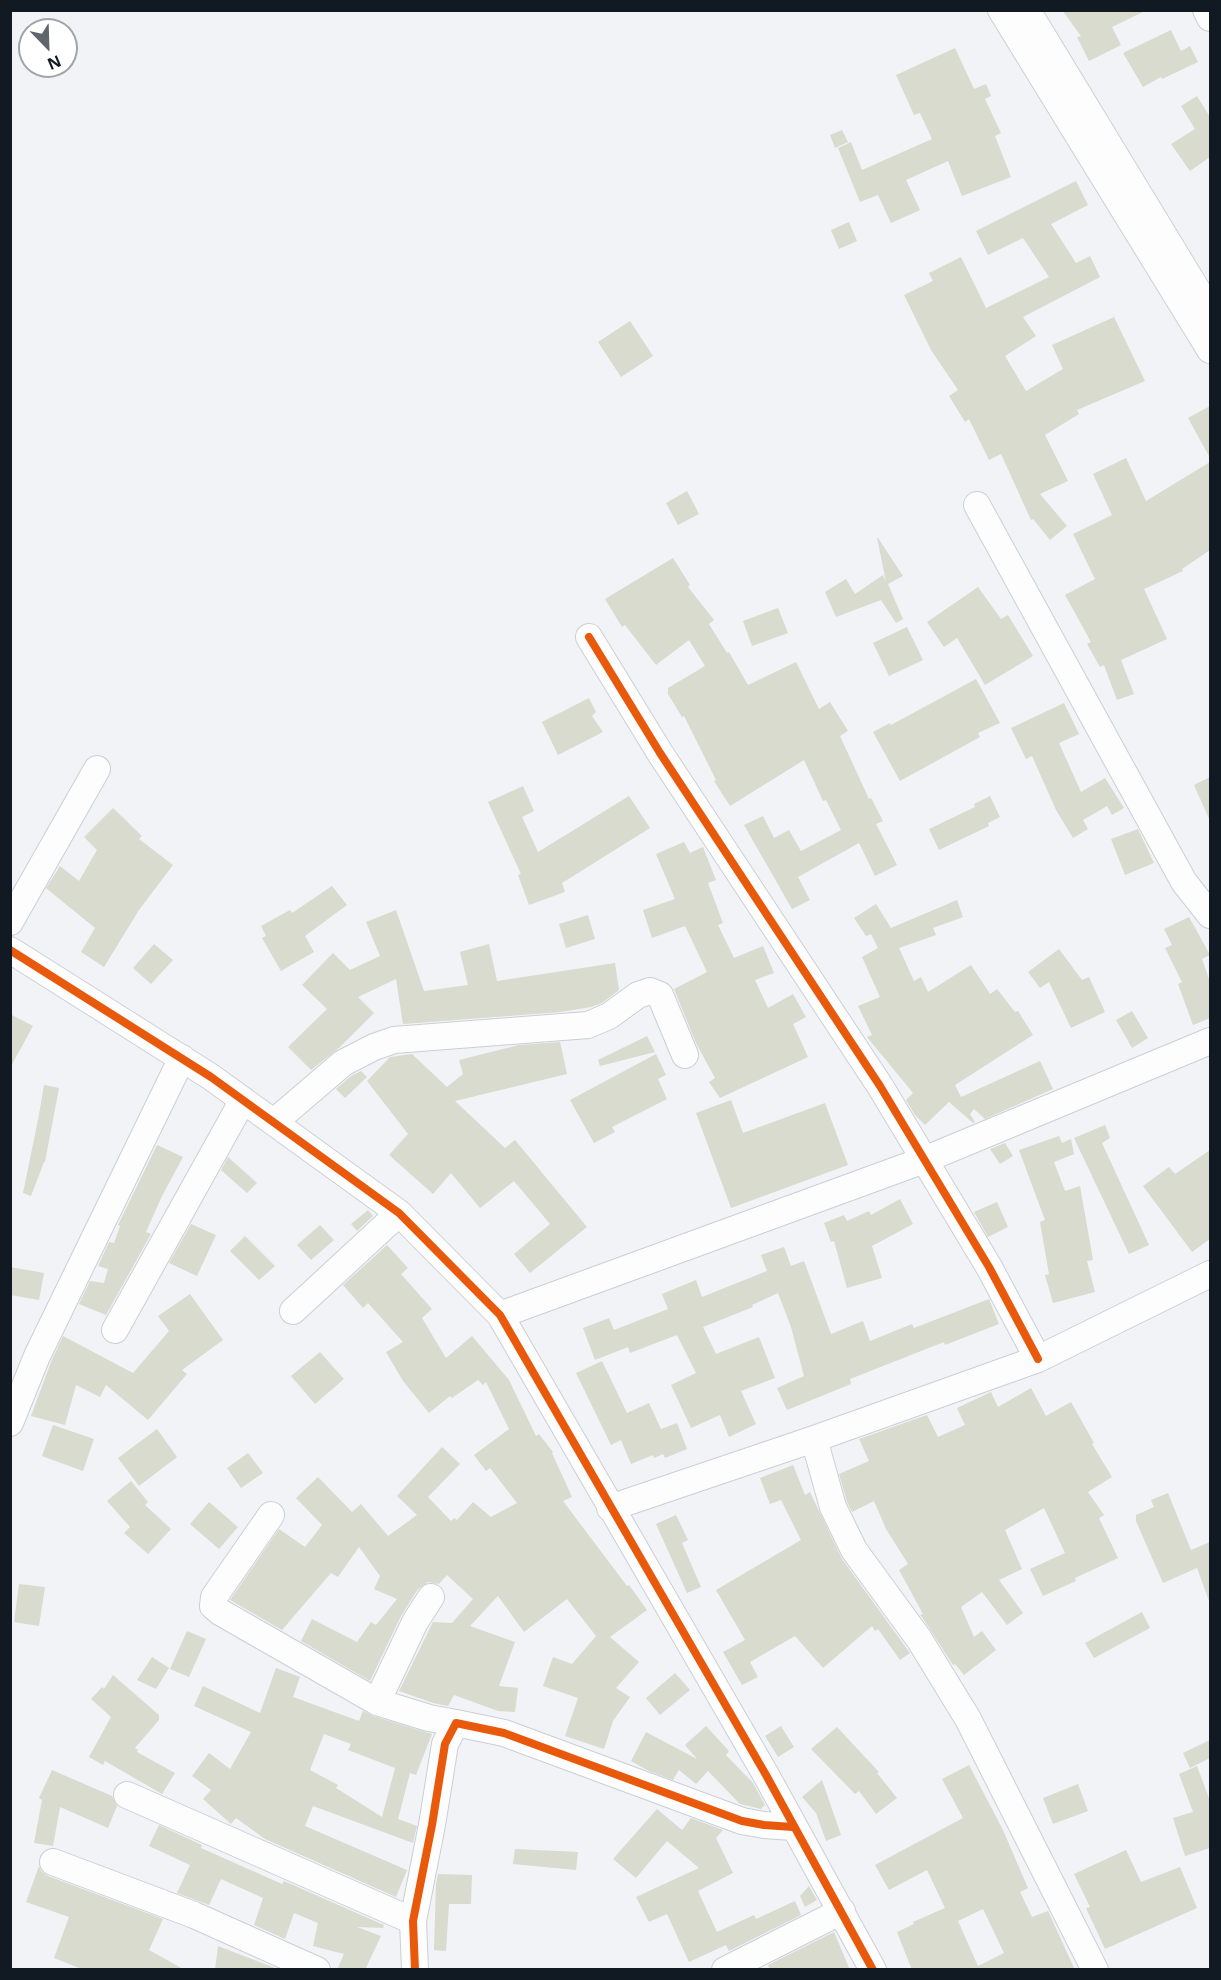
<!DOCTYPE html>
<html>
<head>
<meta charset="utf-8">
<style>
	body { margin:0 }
	#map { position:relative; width:1221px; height:1980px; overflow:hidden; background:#f1f3f6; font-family:"Noto Sans",sans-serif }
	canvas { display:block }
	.frame { position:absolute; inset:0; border:12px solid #111923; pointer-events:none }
	.north { position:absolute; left:18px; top:18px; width:60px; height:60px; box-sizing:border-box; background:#fff; border:2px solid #a0a3a7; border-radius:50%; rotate:157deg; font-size:16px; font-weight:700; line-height:24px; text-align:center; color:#111923 }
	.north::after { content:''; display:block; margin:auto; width:21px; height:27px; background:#5f656d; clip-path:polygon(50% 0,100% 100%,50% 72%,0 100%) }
</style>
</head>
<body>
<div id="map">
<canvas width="1221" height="1980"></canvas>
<div class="frame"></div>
<div class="north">N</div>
</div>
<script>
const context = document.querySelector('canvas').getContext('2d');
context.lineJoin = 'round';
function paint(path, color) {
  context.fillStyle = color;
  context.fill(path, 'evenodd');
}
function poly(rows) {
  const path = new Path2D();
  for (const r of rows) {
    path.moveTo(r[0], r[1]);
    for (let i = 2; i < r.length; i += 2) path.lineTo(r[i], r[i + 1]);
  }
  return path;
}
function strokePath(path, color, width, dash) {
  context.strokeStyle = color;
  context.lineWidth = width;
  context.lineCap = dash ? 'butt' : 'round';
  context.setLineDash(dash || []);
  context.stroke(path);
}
paint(poly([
	[1062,10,1147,10,1112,27,1121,45,1089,61,1077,37,1081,36],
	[1171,30,1181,51,1190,46,1198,62,1162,79,1161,77,1143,87,1123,53],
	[955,48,974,89,986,84,991,96,985,99,1001,133,995,136,1011,177,962,196,948,161,906,180,920,210,891,223,878,195,860,202,838,148,851,142,862,170,932,139,920,113,914,115,896,75],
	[1197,96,1210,117,1210,157,1190,171,1171,144,1195,129,1181,106],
	[842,130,848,142,835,148,830,135],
	[1076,181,1088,205,1051,224,1076,263,1090,256,1100,277,1023,317,1036,336,1005,356,1026,391,1063,369,1052,345,1114,317,1145,381,1077,410,1079,414,1045,435,1068,481,1040,494,1067,526,1050,540,1033,519,1031,520,1001,454,989,460,969,419,965,422,949,396,958,390,931,350,904,295,933,281,929,273,961,257,986,308,1049,277,1023,238,988,255,976,231],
	[849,222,857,241,839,249,831,230],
	[630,321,653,356,621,377,598,342],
	[1210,406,1210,458,1188,418],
	[1126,458,1146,501,1210,462,1210,550,1182,569,1183,571,1144,589,1167,639,1121,660,1134,694,1117,700,1104,665,1100,667,1087,644,1091,642,1065,595,1095,579,1073,534,1112,515,1093,474],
	[687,491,699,514,678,525,666,503],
	[877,538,878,538,903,576,888,584,903,619,896,623,881,600,836,617,825,592,846,579,855,594,883,575,886,582],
	[673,558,690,585,688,587,714,620,709,624,727,653,729,652,748,685,796,662,819,709,830,702,848,731,840,736,869,799,871,798,883,821,876,824,897,865,875,876,859,843,798,877,810,900,792,909,744,825,763,816,774,838,789,830,801,851,841,830,826,800,823,801,804,760,730,806,714,781,716,780,684,716,682,717,668,694,668,688,705,666,689,640,656,665,625,625,622,627,605,599],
	[978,587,1001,619,1008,615,1033,656,985,685,957,638,944,647,927,622],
	[778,608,788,633,752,646,743,621],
	[907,627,923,660,889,676,873,643],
	[976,679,1000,723,978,733,980,737,900,781,873,732,890,723,891,725],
	[589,698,596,712,592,716,603,732,558,755,542,722],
	[1064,703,1079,734,1059,743,1081,792,1105,778,1124,808,1112,815,1107,806,1083,820,1088,829,1073,838,1056,810,1032,756,1026,759,1011,728],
	[1210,777,1210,821,1194,785],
	[523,786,534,811,522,817,538,852,629,796,650,828,562,883,565,892,529,905,518,875,521,874,488,802],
	[990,796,1000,817,988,823,989,826,939,850,929,829,975,807,974,804],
	[113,808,142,836,139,839,173,865,139,910,104,967,81,952,95,928,46,888,60,866,79,881,97,850,84,837],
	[1138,829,1154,863,1125,875,1111,839],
	[684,842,690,853,703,847,716,880,708,883,723,923,718,925,734,958,763,946,774,973,755,980,768,1008,793,994,806,1017,793,1024,808,1057,720,1098,709,1082,715,1078,696,1043,674,989,707,972,685,926,652,938,643,910,675,899,656,854],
	[332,886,347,905,305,936,314,952,281,971,262,938,266,936,261,926,290,910,292,913],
	[957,900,963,917,933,928,936,935,899,948,914,981,921,977,928,992,971,965,990,994,997,989,1015,1012,1018,1011,1033,1035,955,1085,961,1097,1040,1061,1053,1089,985,1119,974,1109,970,1114,975,1122,973,1123,949,1102,925,1125,915,1115,906,1100,913,1093,867,1037,872,1035,858,1006,880,997,862,957,878,948,871,934,866,936,854,918,876,904,891,928],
	[396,910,424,991,468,985,460,952,489,944,497,981,615,963,619,990,602,1003,591,1007,561,1012,403,1024,396,979,358,997,374,1013,339,1048,311,1070,288,1047,327,1009,302,985,333,953,350,970,380,956,366,922],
	[588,915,595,939,566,948,559,924],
	[1189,917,1210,955,1202,959,1210,982,1210,1018,1193,1025,1178,984,1182,982,1165,948,1172,945,1164,929],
	[154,944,173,960,151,984,133,968],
	[1059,949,1082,980,1089,977,1105,1012,1071,1028,1049,982,1040,988,1028,972],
	[1132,1011,1148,1038,1132,1048,1116,1020],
	[10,1014,33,1026,10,1068],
	[647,1036,655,1052,600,1066,598,1060],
	[560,1042,567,1074,455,1101,505,1148,515,1140,587,1227,530,1273,514,1254,550,1224,514,1181,480,1208,451,1173,433,1194,389,1155,408,1134,367,1081,390,1057,412,1054,447,1087,463,1074,459,1060,519,1045],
	[656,1054,666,1075,658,1079,667,1099,612,1127,615,1132,594,1143,570,1100],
	[361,1071,367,1077,345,1098,336,1089,351,1076],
	[44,1085,59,1088,45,1162,44,1162,31,1196,23,1193,38,1120],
	[731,1100,743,1133,825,1103,848,1165,731,1208,696,1113],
	[1105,1125,1110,1138,1102,1143,1149,1245,1129,1254,1074,1138],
	[1059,1136,1062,1143,1071,1139,1074,1154,1054,1162,1065,1191,1080,1186,1093,1260,1087,1261,1095,1292,1053,1303,1045,1275,1049,1274,1040,1222,1045,1220,1019,1150],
	[1005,1143,1013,1156,1000,1164,990,1149],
	[157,1145,183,1157,162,1196,146,1232,151,1234,106,1315,79,1304,90,1281,104,1283,108,1269,98,1266,109,1242,114,1243,120,1226,118,1225],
	[1210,1150,1210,1239,1192,1252,1143,1186,1169,1167,1175,1174],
	[228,1157,257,1183,247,1193,221,1170],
	[900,1199,913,1224,872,1246,882,1278,847,1288,834,1241,831,1242,824,1223,844,1215,847,1221,869,1211,871,1215],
	[997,1202,1008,1227,988,1237,974,1212],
	[368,1210,373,1216,357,1231,351,1224],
	[191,1224,216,1235,197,1276,169,1263],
	[320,1225,334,1240,311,1260,297,1245],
	[245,1236,275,1266,259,1280,230,1251],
	[387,1245,408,1268,401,1274,432,1309,422,1318,446,1358,472,1336,509,1380,536,1436,539,1434,553,1452,552,1453,572,1497,563,1501,627,1586,629,1585,647,1610,610,1637,639,1662,616,1688,630,1697,613,1721,604,1749,565,1736,578,1698,543,1686,553,1657,572,1664,596,1636,567,1599,524,1632,498,1596,470,1626,515,1642,499,1686,518,1688,515,1712,498,1711,454,1695,448,1706,433,1703,399,1691,433,1622,452,1623,473,1599,447,1575,439,1584,428,1582,418,1589,401,1616,370,1681,301,1641,312,1619,357,1642,371,1622,376,1625,397,1599,374,1589,380,1576,359,1547,338,1577,331,1573,282,1630,230,1600,279,1529,305,1547,322,1525,296,1498,318,1477,352,1512,361,1504,388,1536,417,1515,397,1496,442,1447,460,1464,428,1497,451,1521,454,1518,457,1520,473,1502,491,1517,517,1503,490,1468,486,1471,474,1455,509,1429,486,1382,483,1385,478,1380,452,1398,450,1396,429,1413,403,1381,386,1352,403,1342,368,1303,363,1308,343,1285],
	[784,1247,791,1266,804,1261,831,1334,863,1321,870,1341,912,1324,914,1328,989,1299,999,1324,945,1345,944,1342,850,1379,851,1384,787,1410,777,1388,804,1376,791,1327,778,1293,752,1305,753,1307,703,1327,716,1354,759,1337,775,1378,741,1391,756,1424,729,1437,720,1415,691,1428,671,1385,696,1373,677,1335,630,1353,628,1347,595,1360,583,1328,609,1318,614,1330,668,1309,662,1294,696,1280,702,1297,767,1271,761,1255],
	[10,1267,44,1273,39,1300,10,1295],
	[190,1294,223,1340,182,1370,187,1374,148,1420,106,1385,100,1397,76,1385,65,1425,31,1416,51,1362,63,1336,133,1373,169,1331,158,1316],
	[320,1352,344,1379,315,1404,291,1376],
	[602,1361,627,1413,649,1403,661,1429,677,1423,687,1449,665,1458,663,1454,654,1458,653,1455,631,1464,621,1440,611,1445,576,1373],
	[1031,1388,1046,1416,1071,1402,1094,1443,1092,1444,1112,1477,1088,1492,1104,1515,1099,1518,1118,1558,1075,1578,1076,1581,1043,1596,1030,1569,1065,1553,1044,1508,1005,1530,1022,1569,999,1580,1023,1613,1007,1625,982,1592,961,1607,974,1637,982,1631,996,1650,964,1675,955,1664,953,1665,922,1617,920,1615,923,1614,899,1570,908,1564,886,1529,874,1501,852,1512,847,1502,839,1474,869,1461,859,1439,927,1415,938,1437,965,1425,957,1408,991,1392,998,1407],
	[53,1425,94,1439,83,1471,42,1456],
	[157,1429,177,1457,139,1486,118,1458],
	[248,1453,263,1473,241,1488,227,1468],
	[793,1465,805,1495,810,1492,842,1559,910,1653,900,1660,878,1629,875,1631,872,1626,823,1668,795,1636,750,1662,758,1677,742,1685,723,1652,745,1640,716,1590,801,1540,781,1500,770,1504,760,1478],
	[131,1481,148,1502,145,1505,171,1529,148,1554,124,1533,130,1527,107,1501],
	[1168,1493,1191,1550,1210,1542,1210,1600,1209,1601,1197,1568,1163,1583,1136,1521,1136,1515,1154,1507,1151,1500],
	[209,1502,238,1527,219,1549,190,1524],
	[676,1515,688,1540,682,1543,701,1587,687,1593,656,1524],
	[19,1584,45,1587,39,1626,14,1622],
	[1142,1612,1150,1628,1094,1658,1085,1643],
	[187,1631,206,1639,189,1677,170,1669],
	[152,1657,169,1668,156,1689,137,1680],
	[276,1668,300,1677,293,1697,359,1721,363,1711,373,1716,432,1734,416,1775,410,1773,398,1819,417,1826,413,1843,313,1806,305,1826,407,1870,396,1897,265,1839,236,1818,231,1824,203,1799,211,1790,192,1776,209,1753,230,1769,251,1732,194,1706,203,1686,260,1713],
	[324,1734,351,1744,348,1750,395,1768,382,1817,336,1788,338,1785,310,1770],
	[675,1673,690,1690,660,1715,646,1698],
	[113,1675,159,1715,159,1720,135,1748,138,1750,137,1752,175,1773,162,1794,105,1761,103,1765,89,1757,111,1717,91,1699,102,1687,104,1689],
	[706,1726,729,1751,726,1755,753,1783,765,1805,761,1809,740,1804,708,1771,696,1784,679,1770,673,1780,649,1771,631,1761,646,1732,697,1759,685,1745],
	[781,1726,794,1747,778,1757,765,1736],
	[837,1727,879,1772,877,1773,897,1798,876,1814,859,1791,855,1794,811,1749],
	[1210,1740,1210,1758,1190,1768,1183,1753],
	[969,1765,1003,1830,1015,1858,1028,1888,1020,1892,1032,1917,1048,1911,1075,1970,912,1970,897,1932,914,1924,913,1922,945,1908,927,1870,889,1890,875,1865,963,1818,942,1779],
	[983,1909,1004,1953,978,1966,958,1921],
	[1197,1766,1210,1801,1210,1848,1185,1856,1173,1818,1193,1812,1179,1774],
	[52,1770,112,1796,117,1806,108,1828,60,1807,53,1846,34,1843,42,1800,39,1798],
	[822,1780,841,1835,826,1841,816,1813,802,1797],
	[1078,1784,1088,1811,1053,1824,1043,1798],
	[657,1809,682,1830,691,1818,723,1830,716,1838,733,1873,698,1891,717,1932,754,1915,756,1919,795,1901,801,1915,729,1951,726,1945,689,1962,667,1914,649,1922,636,1897,699,1868,667,1841,636,1878,613,1859],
	[159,1825,202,1845,201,1848,282,1884,284,1881,384,1925,383,1928,357,1927,381,1936,365,1970,337,1970,344,1954,313,1946,318,1923,294,1913,285,1939,254,1925,263,1898,221,1879,209,1905,177,1893,190,1865,149,1846],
	[515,1849,578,1852,576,1870,513,1864],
	[1126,1850,1141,1882,1180,1867,1197,1908,1105,1949,1086,1908,1090,1907,1074,1874],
	[39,1866,42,1872,48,1876,163,1919,149,1950,185,1970,84,1970,54,1958,69,1917,26,1902],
	[438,1874,472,1875,471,1904,449,1904,446,1951,434,1950,436,1884],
	[809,1886,817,1900,805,1907,800,1896],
	[834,1932,850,1970,770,1970,768,1965],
	[218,1946,275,1968,275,1970,215,1970]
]), '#d8dbce');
const minor = poly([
	[1001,10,1210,350],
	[1027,10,1210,311],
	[1206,10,1210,18],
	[977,505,1184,882,1210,915],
	[589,637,660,753,880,1086,989,1267,1038,1359],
	[10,922,97,769],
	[10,950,211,1077,399,1213,500,1315,766,1775,873,1970],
	[274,1122,343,1063,374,1047,394,1040,588,1025,609,1016,638,995,650,991,660,995,685,1055],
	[293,1311,399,1213],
	[500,1315,924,1160,1210,1041],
	[115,1330,243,1100],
	[10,1423,37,1356,182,1058],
	[814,1439,833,1507,854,1550,919,1639,968,1719,1095,1970],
	[610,1508,814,1439,1038,1359,1210,1274],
	[271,1515,214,1597,213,1606,220,1612,377,1702,429,1718,456,1723],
	[377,1702,415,1622,431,1597],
	[127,1795,413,1921],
	[53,1862,194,1915,317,1970],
	[415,1970,413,1921,432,1825,445,1744,456,1723,504,1733,742,1821,764,1825,793,1827],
	[725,1970,842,1911]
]);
strokePath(minor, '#cacfd7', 28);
strokePath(minor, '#fdfdfe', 26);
strokePath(poly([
	[589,637,660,753,880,1086,989,1267,1038,1359],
	[10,950,211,1077,399,1213,500,1315,766,1775,873,1970],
	[415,1970,413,1921,432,1825,445,1744,456,1723,504,1733,742,1821,764,1825,793,1827]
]), '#e8590c', 8);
</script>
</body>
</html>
